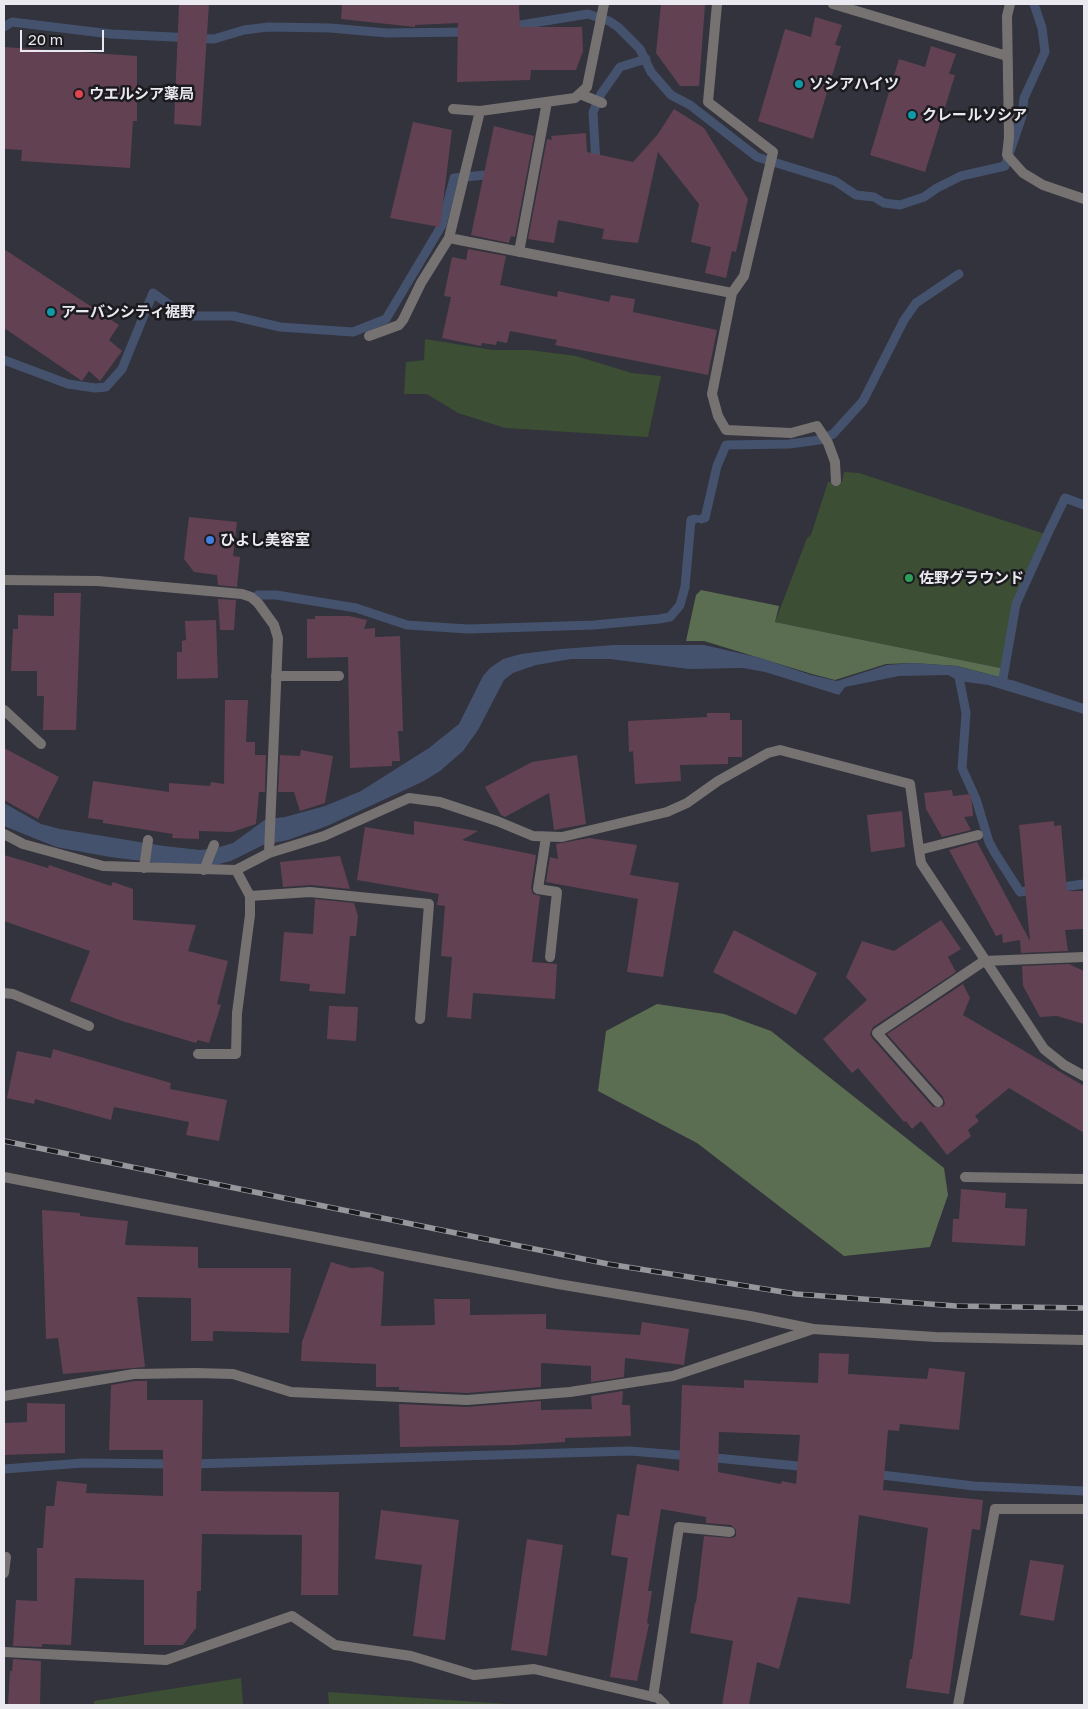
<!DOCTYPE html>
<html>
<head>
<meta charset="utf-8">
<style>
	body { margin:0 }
	#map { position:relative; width:1088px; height:1709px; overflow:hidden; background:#32333c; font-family:"Golos Text",sans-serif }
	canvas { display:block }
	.frame { position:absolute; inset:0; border:5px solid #e9e9ef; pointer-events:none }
	.scale { position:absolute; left:20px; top:30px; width:84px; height:22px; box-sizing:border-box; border:2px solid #e9e9ef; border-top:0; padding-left:6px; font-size:15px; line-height:18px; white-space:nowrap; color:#e9e9ef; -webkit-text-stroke:4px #1b1b1f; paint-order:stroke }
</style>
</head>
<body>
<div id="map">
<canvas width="1088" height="1709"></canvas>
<div class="frame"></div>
<div class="scale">20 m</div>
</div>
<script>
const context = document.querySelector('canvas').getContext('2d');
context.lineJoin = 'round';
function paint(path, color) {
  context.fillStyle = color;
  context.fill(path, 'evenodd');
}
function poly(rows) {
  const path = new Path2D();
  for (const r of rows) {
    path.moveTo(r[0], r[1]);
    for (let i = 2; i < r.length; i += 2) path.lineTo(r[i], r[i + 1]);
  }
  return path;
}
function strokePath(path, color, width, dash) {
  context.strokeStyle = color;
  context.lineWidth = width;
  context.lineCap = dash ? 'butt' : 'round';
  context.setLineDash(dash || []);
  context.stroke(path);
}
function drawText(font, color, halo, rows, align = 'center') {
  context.font = font + ' "Golos Text","Noto Sans JP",sans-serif';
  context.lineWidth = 5;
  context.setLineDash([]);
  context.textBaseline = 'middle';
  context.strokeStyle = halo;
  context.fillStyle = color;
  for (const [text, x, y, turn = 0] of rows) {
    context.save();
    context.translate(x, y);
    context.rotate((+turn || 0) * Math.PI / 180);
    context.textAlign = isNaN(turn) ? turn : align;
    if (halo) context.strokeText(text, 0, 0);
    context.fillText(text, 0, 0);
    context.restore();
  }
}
paint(poly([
	[425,339,493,350,530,350,576,356,632,373,661,376,648,437,505,428,458,413,427,394,404,394,406,362,424,360],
	[844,472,859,473,1045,534,1015,601,1005,669,775,622,807,538,811,535,828,482,842,482],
	[241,1678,243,1705,94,1705,94,1701],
	[328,1692,508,1704,521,1705,329,1705]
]), '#3c4e33');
paint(poly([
	[701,590,779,606,775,622,1005,669,1003,678,957,666,913,663,886,664,835,680,812,674,704,641,686,641,696,595],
	[657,1004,724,1014,771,1031,944,1168,948,1195,930,1247,844,1256,697,1143,598,1091,606,1031]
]), '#5b6e51');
paint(poly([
	[614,645,704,645,761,658,811,675,837,681,887,665,913,663,956,666,1015,681,1084,704,1084,714,988,685,959,681,948,675,899,676,845,687,839,695,765,672,743,668,689,669,610,659,571,659,536,665,513,673,504,680,478,730,463,751,440,771,424,781,327,826,288,840,263,845,231,861,211,866,174,865,110,857,56,847,4,826,4,803,41,824,60,829,164,846,200,850,216,848,233,843,266,819,285,817,325,806,361,791,429,748,459,724,483,676,490,668,503,659,521,654,561,649]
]), '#45526e');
strokePath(poly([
	[4,27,12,22,111,34,214,39,244,30,268,27,330,28,387,33,468,32],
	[508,27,588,14,609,21,618,27,640,49,651,72,671,95,690,105,757,157,835,181,856,195,874,197,884,203,900,205,924,197,937,188,961,176,1005,166,1022,116,1024,98,1045,52,1042,28,1034,4],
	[596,164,593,112,601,94,620,67,646,59],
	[4,360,68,384,95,388,106,387,122,369,153,293,175,309,194,316,233,316,280,327,353,332,386,319,442,225,454,178,496,174],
	[701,519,705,518,717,466,726,445,789,444,819,440,833,434,863,401,904,320,916,303,959,274],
	[258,595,276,595,356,608,407,625,468,629,594,625,659,619,670,617,680,605,685,587,691,520,695,519],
	[958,672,966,713,962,768,976,799,989,842,995,853,1020,892,1037,890],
	[1002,684,1016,604,1050,529,1065,498,1084,505],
	[1055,888,1084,884],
	[706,1457,808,1467],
	[192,1464,630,1451,691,1456],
	[4,1469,83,1463,174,1464],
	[873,1474,974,1486,1084,1491]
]), '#45526e', 9);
paint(poly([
	[179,4,209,4,201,126,174,124],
	[342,4,519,4,520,27,582,27,583,51,576,70,531,70,530,80,457,82,458,23,415,25,415,27,341,19],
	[661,4,705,5,699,86,680,86,656,53],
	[815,17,842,25,835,45,841,46,813,139,758,121,785,29,811,37],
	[931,46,956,54,949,74,955,75,925,172,870,155,899,59,925,67],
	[4,47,137,56,137,121,133,121,130,168,21,161,22,150,4,149],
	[674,109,704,128,748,199,736,252,732,251,726,278,705,273,711,247,691,242,699,204,658,152,638,243,602,239,604,229,558,220,554,243,528,239,547,139,552,140,551,136,586,133,587,152,633,162,658,134],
	[413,122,452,130,440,227,390,218],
	[494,126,534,136,515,237,511,236,509,243,471,235],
	[4,249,119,325,109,340,122,351,100,381,89,371,82,381,4,328],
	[468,249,506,256,500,285,557,297,558,291,609,302,611,295,635,299,633,312,717,330,708,375,555,345,557,340,510,331,507,343,497,341,496,345,482,343,481,346,442,338,451,297,444,296,452,257,466,260],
	[189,517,237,522,233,556,240,557,237,587,218,585,217,575,194,572,184,559],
	[54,593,81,593,76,730,43,730,44,696,37,696,37,671,11,671,13,629,18,629,18,615,54,616],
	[218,599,236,600,234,630,220,630],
	[315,616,349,616,367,620,364,629,375,628,375,637,400,636,403,731,398,731,400,761,392,761,392,766,350,768,348,657,307,658,307,619,315,619],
	[216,620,218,678,177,679,177,652,182,652,182,641,186,640,185,621],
	[225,700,248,700,246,742,255,742,255,755,266,755,265,792,259,792,256,824,232,832,199,831,199,839,172,838,173,834,103,823,103,820,88,818,93,781,169,792,169,783,210,786,211,782,224,784],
	[707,713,730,713,730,720,742,720,742,757,728,757,728,764,680,765,681,781,635,784,633,751,629,752,628,721,707,717],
	[4,748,59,777,38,819,4,800],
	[301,750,333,756,325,803,300,811,294,792,278,792,280,755,300,756],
	[577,755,586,824,554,830,549,793,505,817,501,815,485,787,532,762],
	[952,790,953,796,971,794,973,816,964,817,971,830,942,837,926,809,924,793],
	[902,811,905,847,871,852,867,815],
	[414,821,478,831,462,840,536,855,531,888,533,894,540,896,532,962,557,964,555,999,473,993,471,1019,447,1017,452,957,441,956,445,906,437,905,439,894,357,880,365,827,414,835],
	[1054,821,1054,826,1061,825,1067,891,1084,891,1084,929,1065,930,1068,951,1021,953,1020,940,1003,943,1002,934,996,936,949,850,977,842,1030,941,1019,825],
	[589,838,637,845,630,875,679,883,663,977,627,972,638,899,546,882,550,857,558,859,556,844],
	[4,855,48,868,49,865,111,886,113,882,133,889,133,920,196,925,188,951,228,961,217,1004,221,1005,209,1043,198,1040,196,1043,122,1021,70,1001,90,951,4,921],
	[340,856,350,889,311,885,283,887,280,862],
	[315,899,354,903,358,916,356,936,350,936,345,994,309,991,310,984,280,981,284,932,313,934],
	[941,920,961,949,948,957,956,972,873,1027,870,1034,872,1038,933,1107,942,1107,945,1104,943,1097,887,1034,963,984,970,998,963,1015,1084,1086,1084,1133,1009,1088,975,1116,979,1121,968,1130,971,1136,947,1155,921,1121,912,1129,906,1121,904,1122,858,1068,852,1073,823,1039,867,1000,846,977,862,941,894,951],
	[734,930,817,973,796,1015,713,972],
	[1069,964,1084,971,1084,1024,1057,1016,1040,1017,1023,986,1022,966],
	[329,1006,358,1007,356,1041,327,1039],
	[53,1049,171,1083,170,1089,227,1100,219,1141,186,1135,189,1122,114,1107,111,1120,35,1099,34,1104,7,1098,17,1051,51,1058],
	[961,1189,1006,1193,1005,1208,1027,1209,1025,1246,952,1242,953,1219,959,1219],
	[42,1210,80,1213,80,1216,128,1221,125,1245,198,1247,198,1268,291,1268,289,1333,213,1331,213,1341,191,1341,191,1298,137,1297,145,1367,63,1374,58,1338,46,1339],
	[331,1262,351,1268,371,1267,384,1272,381,1326,435,1325,434,1299,470,1299,470,1315,546,1314,546,1329,640,1335,642,1322,689,1329,684,1365,625,1358,624,1377,591,1382,591,1366,541,1363,541,1387,467,1393,399,1390,399,1387,376,1387,376,1364,301,1361,302,1342],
	[819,1353,849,1354,848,1374,927,1379,929,1368,965,1372,959,1430,900,1424,899,1431,888,1430,883,1490,983,1500,980,1530,972,1529,949,1694,906,1688,910,1659,912,1659,928,1528,859,1515,850,1604,798,1597,779,1669,757,1662,749,1705,722,1705,733,1641,690,1633,695,1603,696,1603,704,1536,732,1538,736,1536,736,1530,731,1525,706,1523,706,1517,661,1509,648,1591,652,1591,647,1623,649,1624,637,1681,610,1677,628,1558,611,1555,617,1514,629,1516,637,1464,679,1471,682,1385,744,1388,744,1380,818,1383],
	[719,1432,800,1435,796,1484,782,1481,781,1484,718,1472],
	[135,1381,147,1381,147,1400,203,1400,201,1491,339,1492,338,1595,301,1595,302,1535,202,1534,201,1591,197,1591,196,1628,183,1645,144,1645,144,1580,75,1578,71,1645,42,1644,42,1647,13,1646,16,1600,37,1601,37,1548,43,1548,46,1506,54,1506,57,1481,87,1484,86,1493,163,1496,163,1450,109,1450,111,1385],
	[623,1391,622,1405,630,1405,631,1436,565,1438,565,1442,515,1445,400,1447,399,1404,467,1407,541,1401,541,1410,592,1409,591,1396],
	[27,1403,65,1404,65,1453,4,1455,4,1423,27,1422],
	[381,1510,459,1520,445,1640,413,1636,422,1565,375,1559],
	[527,1539,563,1545,547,1656,511,1650],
	[1030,1560,1064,1565,1054,1621,1020,1615],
	[13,1659,41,1661,40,1705,8,1705,10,1671,12,1671]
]), '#624252');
strokePath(poly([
	[276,676,339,676],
	[546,837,538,889,557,892,550,957]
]), '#777272', 10);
strokePath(poly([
	[717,4,708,102,773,152,744,276,732,293,712,394,718,416,726,430,791,433,817,426,828,443,835,462,836,481],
	[833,4,1007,56],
	[1010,4,1007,16,1009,137,1007,155,1023,173,1043,185,1084,199],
	[580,94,602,103],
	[453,109,480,111],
	[449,238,732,293],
	[519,252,547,102],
	[369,336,399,325,403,320,421,283,449,238,480,111,575,98,587,87,604,4],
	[4,580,98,581,242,594,251,597,258,603,274,625,278,638,269,853],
	[4,710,41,744],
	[4,834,23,844,103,866,236,870,269,853,324,836,409,798,440,802,497,821,533,836,562,837,667,812,687,803,718,781,768,753,780,750,910,784,919,850,978,835],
	[919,850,921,863,1044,1049,1064,1065,1084,1076],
	[144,868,148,840],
	[204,870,214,845],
	[250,896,310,892,429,904,420,1019],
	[4,993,13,994,89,1026],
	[198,1054,236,1054,237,1013,250,915,250,896,236,870],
	[938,1102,877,1033,984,961,1084,957],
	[965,1177,1084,1179],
	[4,1396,134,1374,195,1373,233,1374,291,1392,467,1400,570,1392,673,1376,813,1329],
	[4,1573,6,1557],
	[4,1652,166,1660,292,1616,335,1645,411,1656,474,1675,534,1669,658,1698,665,1705],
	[653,1697,679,1527,730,1532],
	[958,1705,995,1509,1084,1509]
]), '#777272', 10);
strokePath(poly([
	[4,1177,558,1284,750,1316,813,1329,935,1337,1084,1340]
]), '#777272', 10);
const rail = poly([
	[4,1141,608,1264,796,1294,956,1306,1084,1308]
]);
strokePath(rail, '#96969d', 5.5);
strokePath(rail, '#1b1b1f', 4, [11]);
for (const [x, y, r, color] of [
	[799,84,5,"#0f9aa8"],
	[79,94,5,"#e0444e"],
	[912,115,5,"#0f9aa8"],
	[51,312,5,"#0f9aa8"],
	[210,540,5,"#3f7fe0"],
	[909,578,5,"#2e9e5b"]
]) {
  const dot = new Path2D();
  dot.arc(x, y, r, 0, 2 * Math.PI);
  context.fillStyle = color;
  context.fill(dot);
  strokePath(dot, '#1b1b1f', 2);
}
drawText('bold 15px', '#e9e9ef', '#1b1b1f', [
	["ソシアハイツ",809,84],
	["ウエルシア薬局",89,94],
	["クレールソシア",922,115],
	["アーバンシティ裾野",61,312],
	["ひよし美容室",220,540],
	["佐野グラウンド",919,578]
], 'left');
</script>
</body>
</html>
